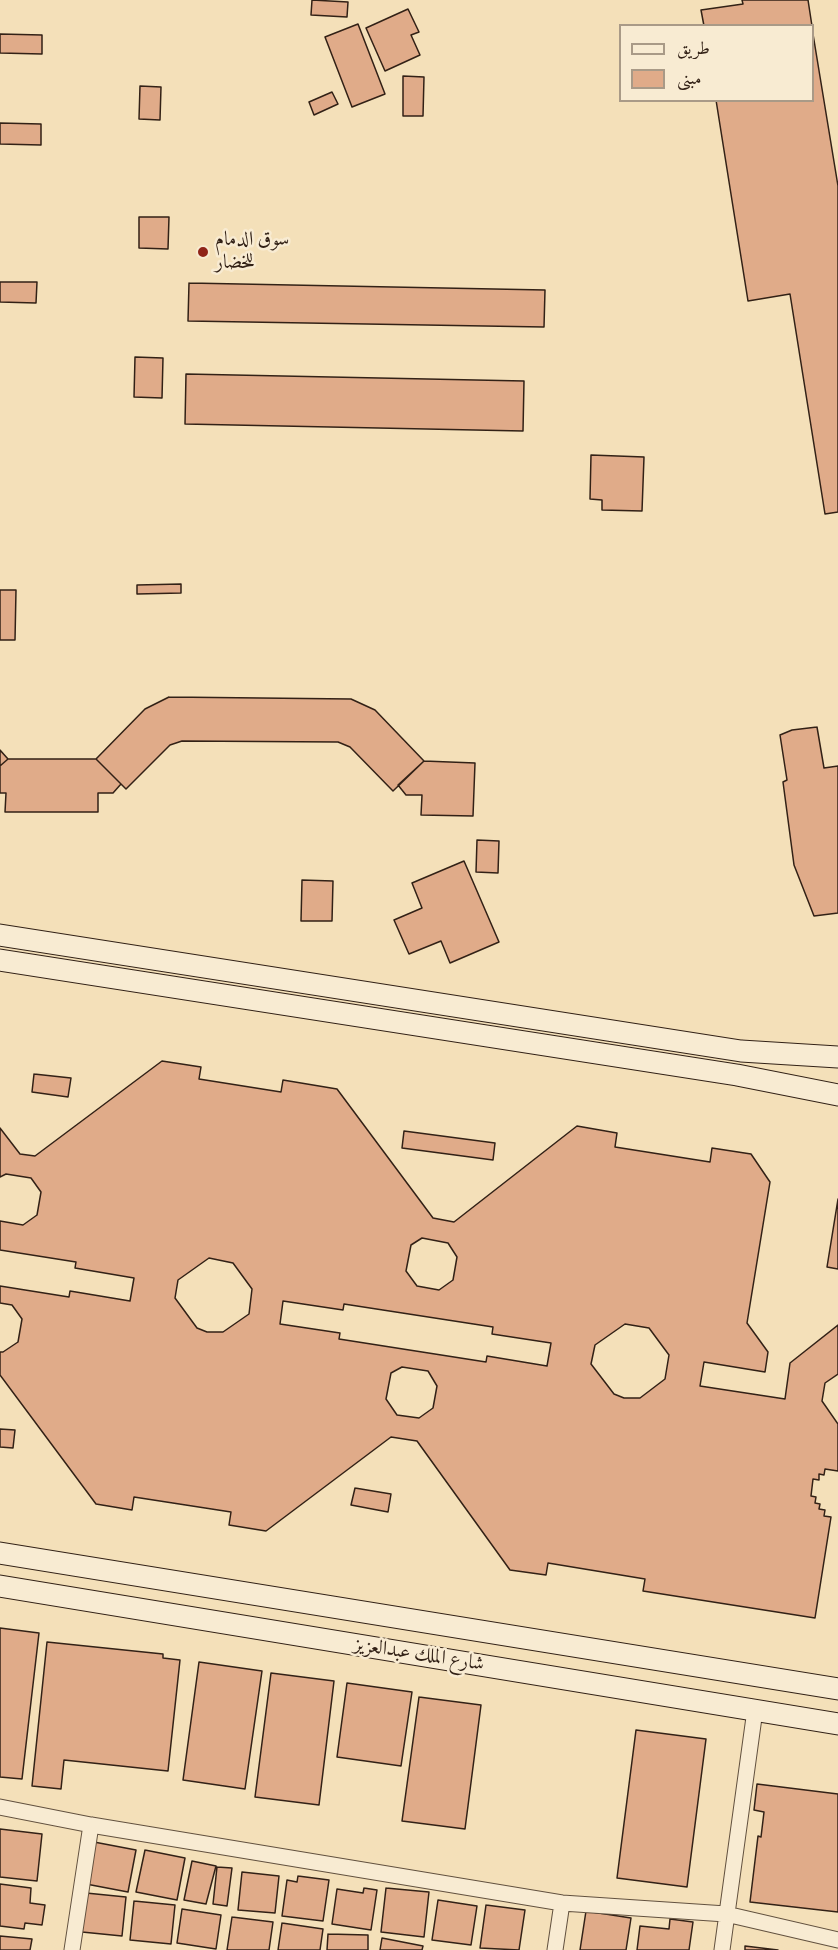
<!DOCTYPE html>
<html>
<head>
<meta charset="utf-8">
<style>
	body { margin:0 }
	#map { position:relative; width:838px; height:1950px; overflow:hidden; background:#f4e0b9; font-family:"Libre Bodoni",Amiri,serif }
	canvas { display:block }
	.legend { position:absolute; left:619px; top:24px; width:195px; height:78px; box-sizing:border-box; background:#f8ebd2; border:2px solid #a99a87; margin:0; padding:8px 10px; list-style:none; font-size:18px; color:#322116 }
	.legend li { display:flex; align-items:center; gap:12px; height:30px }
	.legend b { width:30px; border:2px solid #a99a87 }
</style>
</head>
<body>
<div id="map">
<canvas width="838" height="1950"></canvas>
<ul class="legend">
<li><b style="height:8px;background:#f8ebd2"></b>طريق</li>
<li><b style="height:16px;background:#e0ab89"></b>مبنى</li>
</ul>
</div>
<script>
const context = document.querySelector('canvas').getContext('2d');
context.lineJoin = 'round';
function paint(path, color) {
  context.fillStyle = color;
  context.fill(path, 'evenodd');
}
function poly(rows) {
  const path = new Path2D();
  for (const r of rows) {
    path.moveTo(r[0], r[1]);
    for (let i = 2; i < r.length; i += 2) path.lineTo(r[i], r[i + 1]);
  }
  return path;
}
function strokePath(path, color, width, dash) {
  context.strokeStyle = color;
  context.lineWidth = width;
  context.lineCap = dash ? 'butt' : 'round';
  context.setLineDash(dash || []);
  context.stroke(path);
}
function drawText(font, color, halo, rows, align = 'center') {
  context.font = font + ' "Libre Bodoni",Amiri,serif';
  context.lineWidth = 5;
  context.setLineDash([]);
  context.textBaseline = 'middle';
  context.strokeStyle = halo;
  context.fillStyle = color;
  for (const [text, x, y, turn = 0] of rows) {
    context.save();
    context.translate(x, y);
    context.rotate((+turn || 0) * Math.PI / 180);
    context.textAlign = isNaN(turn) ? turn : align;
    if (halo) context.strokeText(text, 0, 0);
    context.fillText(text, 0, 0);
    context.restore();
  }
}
const building = poly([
	[312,0,348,2,347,17,311,15,312,0],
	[742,0,808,0,812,26,704,26,701,10,743,4,742,0],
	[408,9,419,32,411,35,420,55,385,71,366,28,408,9],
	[358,24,385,94,352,107,325,37,358,24],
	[812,28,838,186,838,512,825,514,790,294,748,301,716,100,812,100,812,28],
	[0,34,42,35,42,54,0,53,0,34],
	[403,76,424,77,423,116,403,116,403,76],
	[140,86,161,87,160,120,139,119,140,86],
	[332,92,338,104,314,115,309,102,332,92],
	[0,123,41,124,41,145,0,144,0,123],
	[139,217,169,217,168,249,139,248,139,217],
	[0,282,37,282,36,303,0,302,0,282],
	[189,283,545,290,544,327,188,321,189,283],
	[135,357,163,358,162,398,134,397,135,357],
	[186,374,524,381,523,431,185,424,186,374],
	[591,455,644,457,642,511,602,510,602,500,590,499,591,455],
	[181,584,181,593,137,594,137,585,181,584],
	[0,590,16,590,15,640,0,640,0,590],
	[169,697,351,699,375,710,424,761,393,791,350,747,338,742,182,741,170,745,126,789,96,759,145,709,169,697],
	[817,727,824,768,838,766,838,913,814,916,794,865,783,782,787,780,780,735,792,730,817,727],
	[0,750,8,759,0,766,0,750],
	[8,759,96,759,121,784,113,793,98,793,98,812,5,812,6,793,0,793,0,766,8,759],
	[424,761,475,763,473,816,421,815,422,795,406,795,398,785,424,761],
	[477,840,499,841,498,873,476,872,477,840],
	[464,861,499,942,450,963,441,941,409,954,394,920,422,908,412,883,464,861],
	[302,880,333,881,332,921,301,921,302,880],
	[162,1061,201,1067,199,1079,281,1092,283,1080,337,1089,433,1218,454,1222,577,1126,617,1133,615,1147,710,1162,712,1148,751,1154,770,1182,747,1323,768,1352,765,1372,704,1362,700,1386,785,1399,790,1363,838,1325,838,1374,825,1383,822,1401,838,1424,838,1471,825,1469,824,1475,819,1474,819,1480,813,1479,811,1496,816,1497,815,1503,820,1504,819,1509,825,1510,824,1516,831,1517,815,1618,643,1591,645,1579,548,1563,546,1575,510,1570,417,1441,391,1437,266,1531,229,1525,231,1512,134,1497,132,1510,96,1504,0,1375,0,1352,3,1352,18,1342,22,1319,12,1305,0,1303,0,1286,69,1297,70,1291,130,1301,134,1278,75,1268,76,1262,0,1250,0,1221,23,1225,37,1215,41,1192,31,1178,6,1174,0,1177,0,1128,20,1154,35,1156,162,1061],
	[422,1238,448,1243,457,1257,453,1280,439,1290,417,1286,406,1271,411,1245,422,1238],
	[209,1258,233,1263,252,1289,249,1314,223,1332,207,1332,197,1328,175,1298,178,1280,209,1258],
	[283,1301,343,1310,344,1304,493,1327,492,1334,551,1343,547,1366,487,1356,486,1362,339,1339,340,1333,280,1324,283,1301],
	[625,1324,649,1328,669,1355,665,1379,640,1398,624,1398,614,1394,591,1364,595,1345,625,1324],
	[402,1367,428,1371,437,1386,433,1408,419,1418,397,1415,386,1399,391,1373,402,1367],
	[34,1074,71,1078,68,1097,32,1092,34,1074],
	[404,1131,495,1143,493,1160,402,1148,404,1131],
	[838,1199,838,1269,827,1267,838,1199],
	[0,1429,15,1430,13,1448,0,1447,0,1429],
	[355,1488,391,1494,388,1512,351,1505,355,1488],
	[0,1628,39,1633,22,1779,0,1777,0,1628],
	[47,1642,163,1654,163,1658,180,1660,168,1771,64,1760,61,1789,32,1786,47,1642],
	[199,1662,262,1671,245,1789,183,1780,199,1662],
	[271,1673,334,1681,319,1805,255,1797,271,1673],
	[347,1683,412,1692,401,1766,337,1757,347,1683],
	[419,1697,481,1705,465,1829,402,1821,419,1697],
	[636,1730,706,1739,687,1887,617,1878,636,1730],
	[757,1784,838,1794,838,1912,750,1902,758,1836,761,1837,764,1812,754,1810,757,1784],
	[0,1829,42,1834,37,1881,0,1877,0,1829],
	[94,1842,136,1850,128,1892,86,1884,94,1842],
	[145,1850,185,1858,177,1900,136,1892,145,1850],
	[192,1861,216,1866,206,1904,184,1900,192,1861],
	[217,1867,232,1868,227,1906,213,1904,217,1867],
	[242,1872,279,1876,275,1913,238,1910,242,1872],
	[298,1876,329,1880,323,1921,282,1916,287,1880,297,1882,298,1876],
	[0,1884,31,1888,30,1903,45,1905,42,1925,25,1923,24,1929,0,1926,0,1884],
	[364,1888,377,1890,371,1930,332,1924,337,1889,363,1893,364,1888],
	[386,1888,429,1892,424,1937,381,1932,386,1888],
	[86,1893,126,1897,122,1936,82,1932,86,1893],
	[438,1900,477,1906,471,1945,432,1940,438,1900],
	[134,1901,175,1905,171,1944,130,1940,134,1901],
	[486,1905,525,1910,519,1950,480,1948,486,1905],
	[182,1909,221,1915,216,1949,177,1943,182,1909],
	[586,1911,631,1918,626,1950,580,1950,586,1911],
	[232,1917,273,1922,269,1950,227,1950,232,1917],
	[670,1919,693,1922,689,1950,637,1950,640,1926,669,1929,670,1919],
	[282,1923,323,1929,320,1950,278,1950,282,1923],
	[328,1934,368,1935,368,1950,327,1950,328,1934],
	[0,1936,32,1939,30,1950,0,1950,0,1936],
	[382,1938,423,1946,422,1950,380,1950,382,1938],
	[745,1946,778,1950,745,1950,745,1946]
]);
paint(building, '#e0ab89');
strokePath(building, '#322116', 1.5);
const street = poly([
	[0,1807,91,1825,562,1903,726,1914,838,1940],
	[72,1950,91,1825],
	[555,1950,562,1903],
	[722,1950,755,1710]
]);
const secondary = poly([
	[0,935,741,1051,838,1057],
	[0,960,737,1075,838,1095],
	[0,1553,838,1689],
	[0,1586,838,1724]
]);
strokePath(street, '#62513f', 17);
strokePath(secondary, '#322116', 23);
strokePath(street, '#f8ebd2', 15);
strokePath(secondary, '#f8ebd2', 21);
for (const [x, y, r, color] of [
	[203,252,6,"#8f2418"]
]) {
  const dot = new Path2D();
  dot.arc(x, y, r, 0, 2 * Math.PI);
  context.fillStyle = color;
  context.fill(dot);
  strokePath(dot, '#f8ebd2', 2);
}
drawText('20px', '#322116', '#f8ebd2', [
	["سوق الدمام",215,240],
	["للخضار",215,263]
], 'left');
drawText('20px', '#322116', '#f8ebd2', [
	["شارع الملك عبدالعزيز",419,1655,9]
]);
</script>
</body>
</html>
